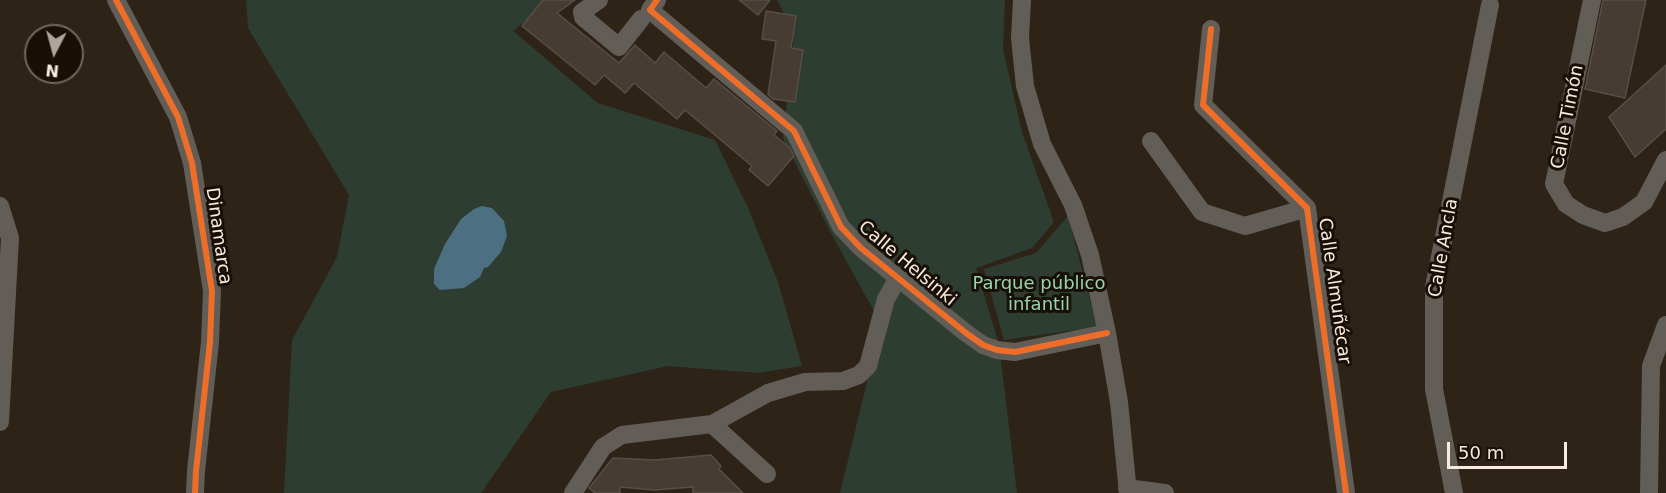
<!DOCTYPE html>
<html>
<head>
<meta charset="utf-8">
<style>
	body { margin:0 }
	#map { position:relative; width:1666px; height:493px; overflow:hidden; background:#2e2317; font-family:"DejaVu Sans",sans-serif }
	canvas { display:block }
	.north { position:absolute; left:24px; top:24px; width:60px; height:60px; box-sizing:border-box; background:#180f06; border:2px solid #72675c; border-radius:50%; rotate:186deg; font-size:16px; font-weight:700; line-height:24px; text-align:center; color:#f8eadd }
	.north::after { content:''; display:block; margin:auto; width:21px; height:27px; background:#b1a498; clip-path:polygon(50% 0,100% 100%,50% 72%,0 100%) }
	.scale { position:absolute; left:1447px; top:442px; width:120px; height:27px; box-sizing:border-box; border:3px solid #f8eadd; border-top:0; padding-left:8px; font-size:18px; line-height:21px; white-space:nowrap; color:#f8eadd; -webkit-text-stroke:4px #180f06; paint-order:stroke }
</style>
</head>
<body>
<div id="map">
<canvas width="1666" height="493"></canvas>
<div class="north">N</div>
<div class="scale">50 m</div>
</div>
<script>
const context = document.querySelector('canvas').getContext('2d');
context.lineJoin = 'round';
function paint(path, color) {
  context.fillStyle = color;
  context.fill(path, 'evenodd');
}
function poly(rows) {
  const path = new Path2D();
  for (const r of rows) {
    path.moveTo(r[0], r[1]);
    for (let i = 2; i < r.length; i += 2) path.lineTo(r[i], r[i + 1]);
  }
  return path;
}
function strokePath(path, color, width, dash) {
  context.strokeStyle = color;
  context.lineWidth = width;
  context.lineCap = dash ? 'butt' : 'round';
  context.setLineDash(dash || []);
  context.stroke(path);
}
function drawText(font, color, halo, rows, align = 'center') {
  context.font = font + ' "DejaVu Sans",sans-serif';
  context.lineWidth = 6;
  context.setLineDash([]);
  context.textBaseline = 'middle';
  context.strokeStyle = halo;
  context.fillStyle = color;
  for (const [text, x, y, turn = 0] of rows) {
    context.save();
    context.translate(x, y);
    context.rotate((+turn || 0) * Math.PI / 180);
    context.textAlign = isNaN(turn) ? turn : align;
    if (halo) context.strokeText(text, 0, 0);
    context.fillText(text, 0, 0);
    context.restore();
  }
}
paint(poly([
	[246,0,551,0,513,31,598,103,715,140,749,210,778,282,802,366,758,373,668,366,551,392,481,493,284,493,292,340,337,257,349,195,248,28],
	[777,0,1005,0,1003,49,1022,132,1054,222,1032,248,976,268,999,344,1017,493,840,493,881,324,832,235,783,139,794,33],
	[1068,216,1097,327,1004,340,984,269,1036,253]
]), '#2e3d31');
paint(poly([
	[482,206,492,208,504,221,507,236,501,252,488,267,484,268,480,277,464,288,440,290,434,284,434,269,445,244,461,219,474,209]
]), '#4c6f81');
const building = poly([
	[543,0,575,0,557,13,619,63,635,45,655,63,664,52,706,88,714,79,777,131,774,135,790,148,794,156,768,186,749,170,752,166,685,110,677,119,634,83,625,93,604,75,595,85,522,26,543,0],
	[739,0,770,0,758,15,739,0],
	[1603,0,1646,0,1625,98,1585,89,1603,0],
	[766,11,796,16,791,48,803,50,795,102,773,99,768,94,776,41,762,39,766,11],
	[1666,65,1666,129,1635,157,1609,117,1666,65],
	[711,455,721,466,719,469,743,493,693,493,693,487,654,490,620,487,620,493,595,493,589,488,613,458,655,460,711,455]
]);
paint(building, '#463c34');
strokePath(building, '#594e46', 1.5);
strokePath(poly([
	[116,0,178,117,192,163,212,291,210,342,196,471,195,493],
	[599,0,582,12,583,17,619,47,641,19],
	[657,0,650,10,794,131,841,227,861,248,966,333,983,345,997,350,1015,352,1107,333],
	[1022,0,1020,38,1025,86,1042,144,1073,205,1090,255,1107,333,1119,402,1128,493],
	[1592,0,1554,184,1566,204,1583,215,1605,223,1623,217,1644,202,1666,160],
	[1211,29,1203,105,1307,208,1346,493],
	[1151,141,1202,212,1245,226,1307,208],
	[0,206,10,238,0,422],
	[712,424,767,474],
	[1127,488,1165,493],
	[573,493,603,447,622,435,712,424,768,393,805,382,843,381,859,375,868,366,886,299,898,278],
	[1454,493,1434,389,1434,287,1490,5],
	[1649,493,1651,366,1666,325]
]), '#625d57', 18);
strokePath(poly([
	[116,0,178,117,192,163,212,291,210,342,196,471,195,493],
	[657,0,650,10,794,131,841,227,861,248,966,333,983,345,997,350,1015,352,1107,333],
	[1211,29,1203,105,1307,208,1346,493]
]), '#ee6e29', 6);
drawText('18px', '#f8eadd', '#180f06', [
	["Calle Timón",1568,117,-79],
	["Dinamarca",218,236,82],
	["Calle Ancla",1444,248,-80],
	["Calle Helsinki",907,264,40],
	["Calle Almuñécar",1334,291,82]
]);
drawText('18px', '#96d4ad', '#180f06', [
	["Parque público",1039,284],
	["infantil",1039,305]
]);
</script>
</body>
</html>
